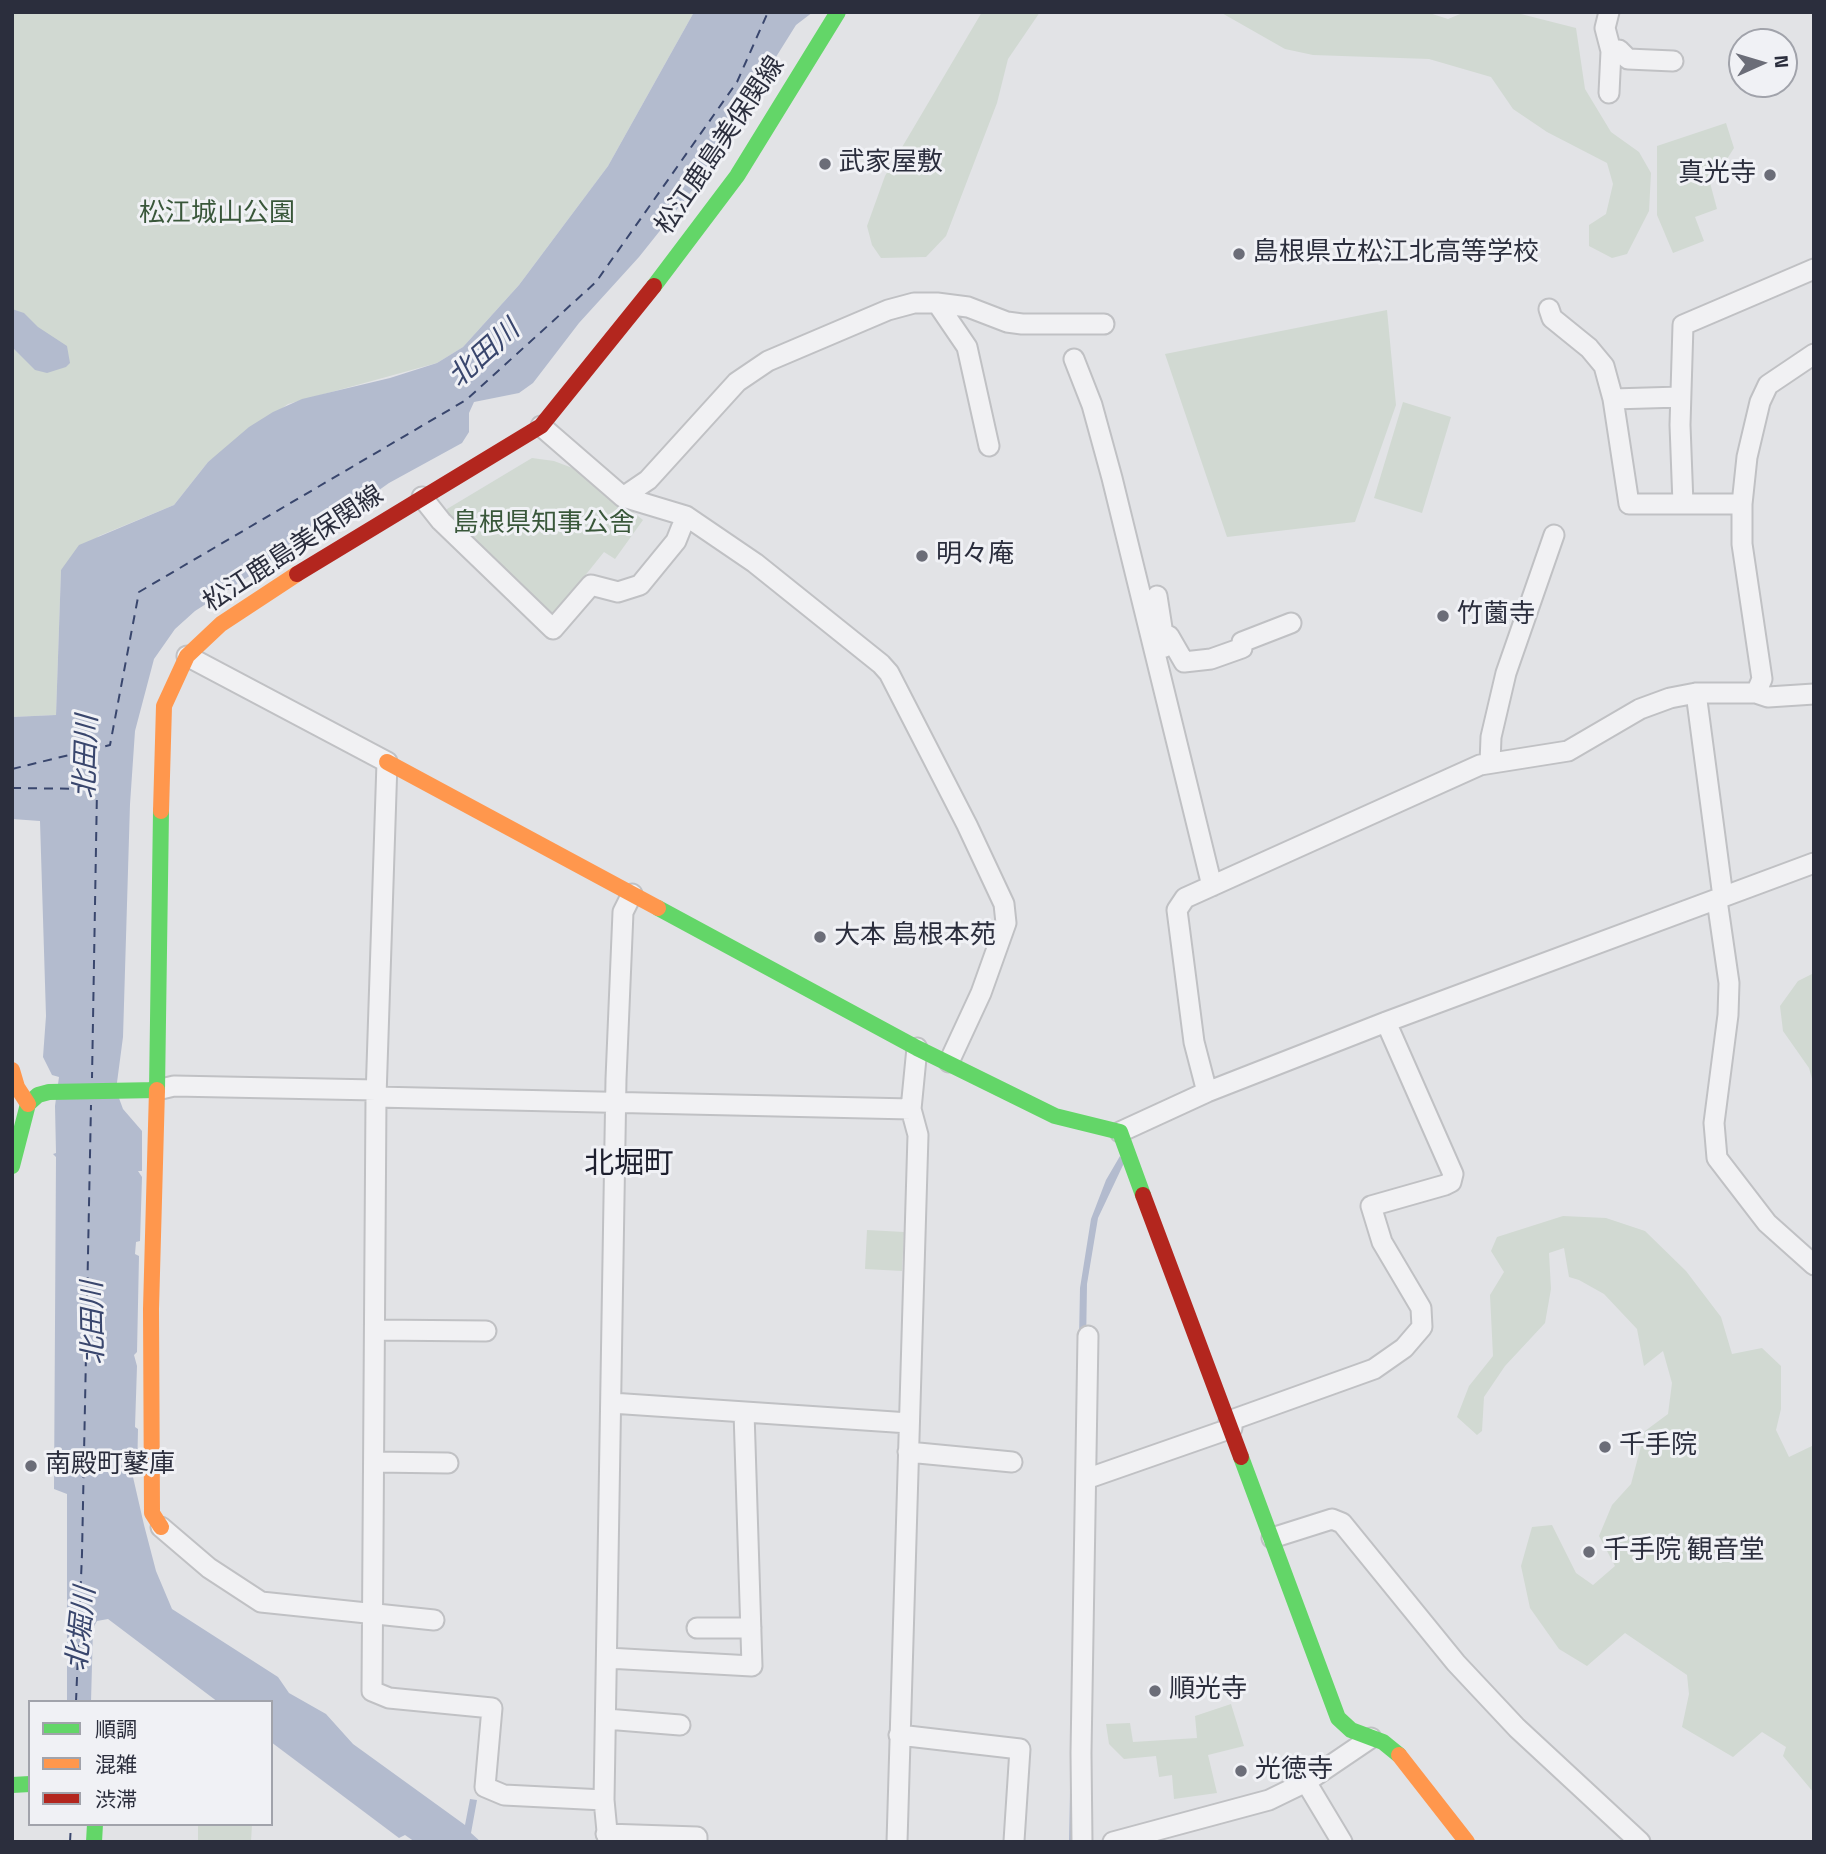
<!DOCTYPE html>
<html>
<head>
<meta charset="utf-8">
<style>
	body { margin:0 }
	#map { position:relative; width:1826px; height:1854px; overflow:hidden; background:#e2e3e6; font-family:"Titillium Web","Noto Sans JP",sans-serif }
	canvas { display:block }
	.frame { position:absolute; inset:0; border:14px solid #2b2e3d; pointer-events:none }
	.legend { position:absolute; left:28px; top:1700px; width:245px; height:126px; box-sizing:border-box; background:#f0f1f5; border:2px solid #a1a3ab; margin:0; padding:9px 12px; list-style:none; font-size:21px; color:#2b2e3d }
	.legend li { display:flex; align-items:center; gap:14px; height:35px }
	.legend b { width:35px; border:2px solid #a1a3ab }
	.north { position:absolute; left:1728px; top:28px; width:70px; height:70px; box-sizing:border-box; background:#f0f1f5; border:2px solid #a1a3ab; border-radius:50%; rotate:86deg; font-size:19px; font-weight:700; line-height:28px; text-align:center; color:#2b2e3d }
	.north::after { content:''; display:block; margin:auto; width:24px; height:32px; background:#6b6d78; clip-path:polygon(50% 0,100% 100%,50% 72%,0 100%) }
</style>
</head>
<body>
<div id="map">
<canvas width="1826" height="1854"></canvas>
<div class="frame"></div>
<ul class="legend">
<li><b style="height:9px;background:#63d668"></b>順調</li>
<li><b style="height:9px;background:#ff974d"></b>混雑</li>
<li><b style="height:9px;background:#b3261e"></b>渋滞</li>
</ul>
<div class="north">N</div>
</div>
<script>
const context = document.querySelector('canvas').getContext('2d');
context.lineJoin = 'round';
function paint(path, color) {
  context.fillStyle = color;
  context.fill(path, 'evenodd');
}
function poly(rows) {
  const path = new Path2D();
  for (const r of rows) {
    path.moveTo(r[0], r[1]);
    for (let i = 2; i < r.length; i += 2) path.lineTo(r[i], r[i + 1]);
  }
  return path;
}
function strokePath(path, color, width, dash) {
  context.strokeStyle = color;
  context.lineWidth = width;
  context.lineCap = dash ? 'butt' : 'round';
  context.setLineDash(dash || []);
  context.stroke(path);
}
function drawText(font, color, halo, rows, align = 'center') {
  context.font = font + ' "Titillium Web","Noto Sans JP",sans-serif';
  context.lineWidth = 6;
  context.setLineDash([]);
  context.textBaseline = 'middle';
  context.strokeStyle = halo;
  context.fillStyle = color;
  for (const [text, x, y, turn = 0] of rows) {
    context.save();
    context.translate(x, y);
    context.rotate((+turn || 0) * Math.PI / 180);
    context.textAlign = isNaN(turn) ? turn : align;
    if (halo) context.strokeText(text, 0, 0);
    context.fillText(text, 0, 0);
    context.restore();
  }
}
paint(poly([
	[12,12,694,12,608,166,519,285,463,347,437,363,288,404,208,462,174,505,99,536,61,570,56,715,12,717],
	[982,12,1040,12,1008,59,997,103,946,236,926,257,881,258,872,245,867,226,885,176],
	[1220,12,1426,12,1448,19,1465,12,1513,12,1576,28,1585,89,1611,132,1639,152,1651,173,1649,211,1627,254,1612,258,1589,246,1589,225,1606,214,1613,184,1607,163,1547,132,1513,109,1491,77,1429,59,1313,55,1285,49],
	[1726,123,1734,148,1722,167,1709,179,1717,209,1695,217,1704,241,1673,253,1657,215,1657,146],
	[1387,310,1396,405,1355,522,1227,537,1165,354],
	[1403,402,1451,417,1422,513,1374,498],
	[532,458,554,461,583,472,643,520,615,559,604,552,551,618,448,521,447,509],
	[1814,973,1814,1086,1809,1068,1783,1031,1780,1006,1798,981],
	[1563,1216,1606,1218,1645,1231,1686,1271,1721,1317,1732,1354,1762,1348,1781,1366,1781,1409,1776,1430,1789,1457,1814,1445,1814,1793,1783,1756,1786,1747,1762,1732,1733,1757,1682,1727,1689,1694,1687,1675,1625,1633,1587,1666,1559,1649,1530,1608,1521,1566,1532,1527,1552,1525,1576,1573,1593,1585,1615,1566,1599,1536,1612,1505,1631,1484,1645,1431,1668,1414,1672,1383,1663,1351,1644,1366,1637,1329,1604,1294,1579,1280,1569,1277,1564,1248,1549,1253,1551,1289,1545,1323,1505,1366,1484,1397,1482,1431,1477,1435,1457,1417,1469,1386,1493,1356,1490,1295,1504,1272,1491,1251,1497,1237],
	[867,1230,904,1232,902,1271,865,1269],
	[1231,1704,1244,1746,1208,1755,1217,1793,1174,1799,1172,1775,1159,1777,1156,1756,1124,1759,1109,1744,1106,1724,1130,1723,1133,1742,1197,1738,1195,1716],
	[198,1824,252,1824,251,1842,198,1842]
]), '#d1d9d2');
paint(poly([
	[694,12,813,12,796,25,694,188,639,257,579,323,533,383,519,393,474,402,469,413,469,432,462,443,389,483,344,515,294,540,265,566,195,611,175,629,154,659,135,731,130,804,123,1037,116,1090,123,1109,142,1131,142,1171,138,1171,142,1177,140,1241,136,1242,135,1254,139,1256,137,1352,134,1355,137,1366,135,1427,138,1429,137,1476,133,1477,144,1525,156,1571,172,1609,278,1677,289,1693,326,1714,353,1744,465,1825,470,1799,477,1800,471,1833,481,1842,415,1842,405,1835,399,1838,271,1742,271,1702,218,1702,108,1619,97,1621,93,1628,91,1702,67,1702,67,1494,54,1489,56,1157,53,1154,56,1153,55,1106,59,1077,52,1075,43,1057,46,1016,40,821,12,819,12,717,56,715,61,570,79,545,174,505,208,462,249,427,273,412,302,399,390,378,437,363,463,347,519,285,608,166],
	[12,309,24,313,38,327,67,346,70,363,66,367,47,373,35,370,12,347],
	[1120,1156,1124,1163,1098,1218,1087,1284,1078,1842,1069,1842,1080,1288,1091,1219,1106,1180]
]), '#b3bbce');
strokePath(poly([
	[12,769,110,745,139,592,466,400,596,282,737,82,768,12],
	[12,788,97,789,92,1078],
	[76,1702,82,1554,91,1105],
	[70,1842,71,1824]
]), '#39466d', 2, [9, 7]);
const street = poly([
	[1609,12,1605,28,1611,51,1609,93],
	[1619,50,1628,59,1673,61],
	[937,303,967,347,989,446],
	[1549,309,1552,318,1589,348,1604,366,1613,399,1629,504,1683,504],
	[1074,359,1092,405,1112,478,1212,886],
	[1613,399,1680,397],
	[541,426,623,497,648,480,737,382,768,361,888,310,914,303,937,303,968,307,1007,322,1022,324,1104,324],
	[422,497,441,521,553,629,591,585,618,592,640,585,676,541,686,516,623,497],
	[1742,504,1683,504,1680,425,1683,325,1814,269],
	[686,516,755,563,881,664,889,673,967,825,1004,904,1006,923,981,993,949,1062],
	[1157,596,1165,647],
	[1163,634,1169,636,1184,662,1211,659,1242,648,1242,642,1291,623],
	[187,656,387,762,376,1097,372,1691,389,1698,492,1708,485,1787,504,1795,604,1800],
	[1696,693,1723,897],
	[1756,693,1768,697,1814,694],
	[1490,763,1491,737,1506,673,1554,535],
	[1717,900,1729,983,1728,1015,1714,1123,1717,1158,1767,1223,1814,1265],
	[157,1090,174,1086,376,1090],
	[1207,1092,1194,1042,1177,910,1185,898,1480,765,1568,751,1640,709,1670,698,1696,693,1756,693,1762,679,1742,544,1742,504,1747,457,1760,402,1768,385,1814,354],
	[376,1097,911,1109],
	[1120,1132,1207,1092,1386,1022,1814,863],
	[375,1330,486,1331],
	[611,1403,909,1423],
	[1229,1421,1374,1369,1404,1348,1422,1327,1421,1308,1382,1242,1371,1206,1445,1185,1451,1182,1453,1174,1386,1022],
	[908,1452,1012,1462],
	[374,1462,448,1463],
	[1086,1479,1232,1428],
	[161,1527,209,1568,261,1602,434,1620],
	[1272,1538,1332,1519,1342,1523,1456,1663,1517,1728,1640,1842],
	[697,1628,751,1628],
	[607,1658,752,1666,744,1412],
	[606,1719,680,1725],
	[899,1735,1020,1749,1014,1841],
	[1306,1782,1342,1842],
	[606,1834,697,1837,697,1842],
	[608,1842,604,1800,616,1079,623,912,632,894],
	[897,1842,918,1135,911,1109,917,1048],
	[1082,1842,1081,1753,1088,1336],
	[1113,1842,1269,1800,1306,1782,1371,1738]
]);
strokePath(street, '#c0c1c4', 23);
strokePath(street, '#f1f1f3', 19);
strokePath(poly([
	[654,286,737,176,838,12],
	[658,908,917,1048,1055,1116,1120,1132,1143,1195],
	[12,1166,28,1104,38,1095,49,1092,157,1090,161,811],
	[1241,1457,1338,1718,1351,1730,1383,1742,1399,1755],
	[12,1785,30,1784],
	[94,1842,95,1824]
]), '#63d668', 16);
strokePath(poly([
	[387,762,658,908],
	[161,811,164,706,187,656,221,624,297,574],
	[12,1070,17,1087,28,1104],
	[157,1090,151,1309,152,1513,161,1527],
	[1399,1755,1467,1842]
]), '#ff974d', 16);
strokePath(poly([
	[297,574,541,426,654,286],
	[1143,1195,1241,1457]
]), '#b3261e', 16);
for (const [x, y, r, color] of [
	[825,164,7,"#6b6d78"],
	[1770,175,7,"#6b6d78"],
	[1239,254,7,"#6b6d78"],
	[922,556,7,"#6b6d78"],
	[1443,616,7,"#6b6d78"],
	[820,937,7,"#6b6d78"],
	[1605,1447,7,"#6b6d78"],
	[31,1466,7,"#6b6d78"],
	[1589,1552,7,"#6b6d78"],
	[1155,1691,7,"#6b6d78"],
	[1241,1771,7,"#6b6d78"]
]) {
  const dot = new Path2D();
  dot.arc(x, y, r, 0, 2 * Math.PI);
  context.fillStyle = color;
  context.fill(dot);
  strokePath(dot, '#f0f1f5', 2.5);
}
drawText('26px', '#2b2e3d', '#f0f1f5', [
	["松江鹿島美保関線",721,146,-56],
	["松江鹿島美保関線",294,550,-33]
]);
drawText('26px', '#2b2e3d', '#f0f1f5', [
	["武家屋敷",839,164],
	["真光寺",1756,175,"right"],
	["島根県立松江北高等学校",1253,254],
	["明々庵",936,556],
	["竹薗寺",1457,616],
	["大本 島根本苑",834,937],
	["千手院",1619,1447],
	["南殿町鼕庫",45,1466],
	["千手院 観音堂",1603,1552],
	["順光寺",1169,1691],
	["光徳寺",1255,1771]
], 'left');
drawText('26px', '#39573a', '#f0f1f5', [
	["松江城山公園",217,215],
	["島根県知事公舎",544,525]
]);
drawText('italic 28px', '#39466d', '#f0f1f5', [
	["北田川",485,355,-42],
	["北田川",88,757,-88],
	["北田川",95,1323,-91],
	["北堀川",83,1629,-84]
]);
drawText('30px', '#1d1f2e', '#f0f1f5', [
	["北堀町",629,1166]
]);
</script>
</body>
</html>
